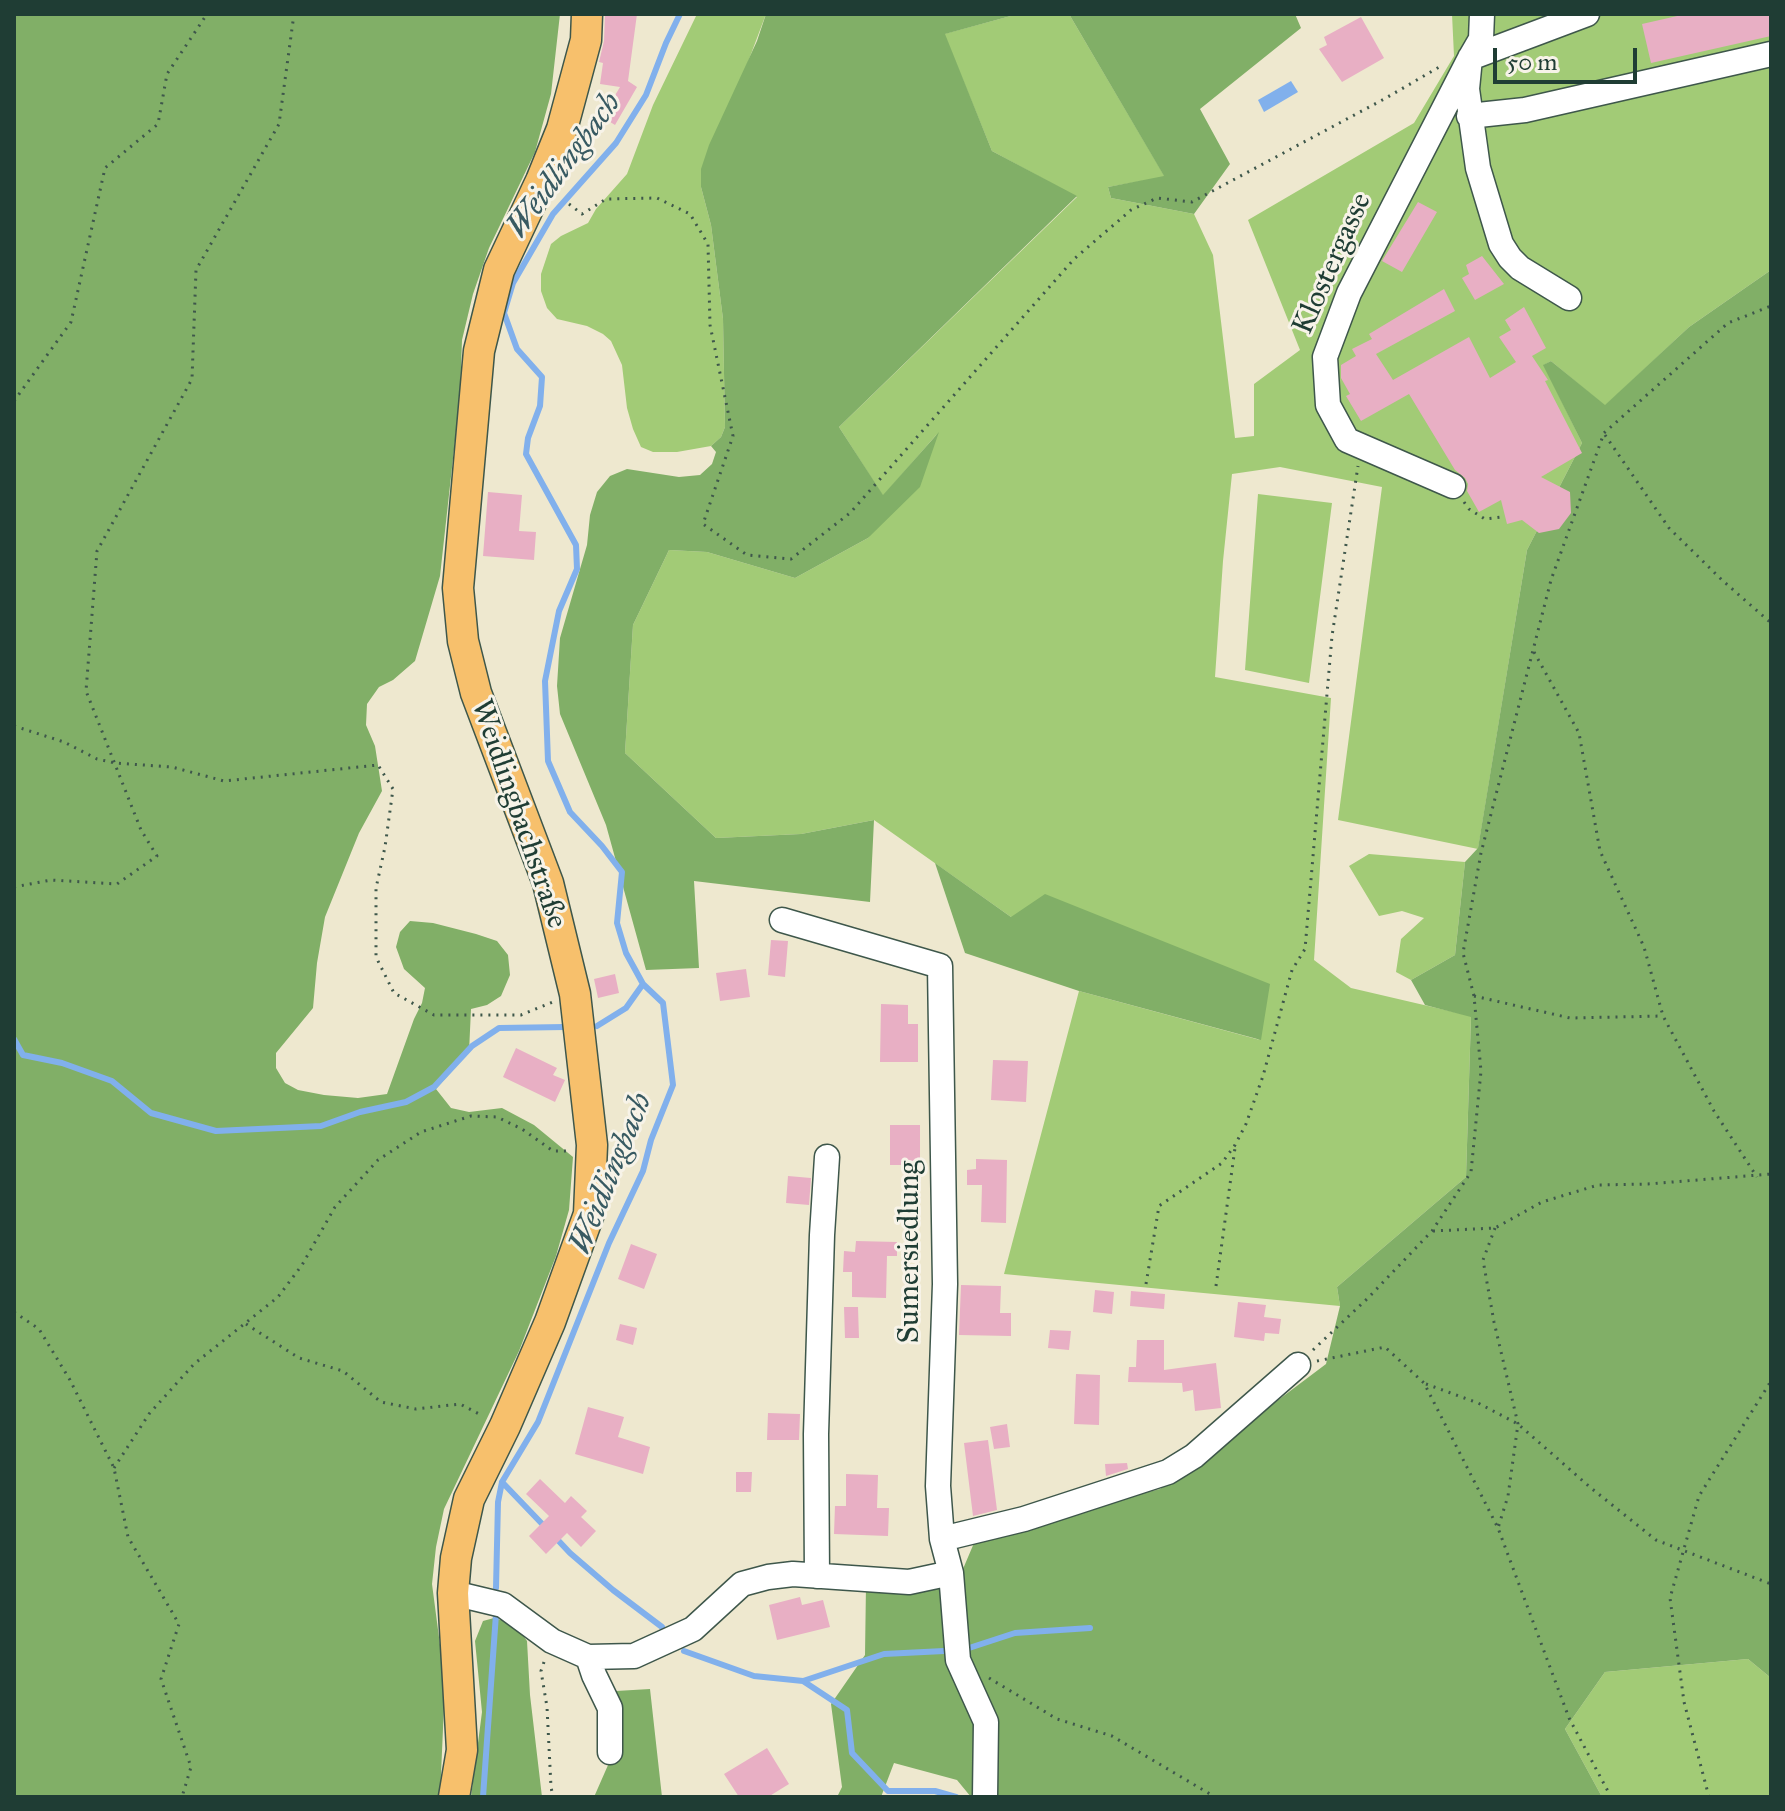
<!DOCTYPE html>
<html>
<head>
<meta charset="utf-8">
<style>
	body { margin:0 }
	#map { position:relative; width:1785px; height:1811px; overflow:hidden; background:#eee8cf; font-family:"IM FELL Great Primer",serif }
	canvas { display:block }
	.frame { position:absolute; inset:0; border:16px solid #1f3d34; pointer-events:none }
	.scale { position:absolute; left:1493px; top:48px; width:144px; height:36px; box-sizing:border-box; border:4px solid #1f3d34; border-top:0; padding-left:10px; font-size:24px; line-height:28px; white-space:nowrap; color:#1f3d34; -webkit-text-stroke:6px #f7f3e8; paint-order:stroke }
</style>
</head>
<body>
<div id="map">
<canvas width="1785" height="1811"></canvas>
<div class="frame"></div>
<div class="scale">50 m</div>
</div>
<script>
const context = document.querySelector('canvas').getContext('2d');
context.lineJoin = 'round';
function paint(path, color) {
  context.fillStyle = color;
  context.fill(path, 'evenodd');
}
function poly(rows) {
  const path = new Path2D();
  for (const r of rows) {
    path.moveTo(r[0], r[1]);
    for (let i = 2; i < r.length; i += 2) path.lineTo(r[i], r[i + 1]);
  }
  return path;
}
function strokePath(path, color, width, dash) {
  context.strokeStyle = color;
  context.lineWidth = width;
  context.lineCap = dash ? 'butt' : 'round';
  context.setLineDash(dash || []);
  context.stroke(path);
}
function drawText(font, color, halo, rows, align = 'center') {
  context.font = font + ' "IM FELL Great Primer",serif';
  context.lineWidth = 6;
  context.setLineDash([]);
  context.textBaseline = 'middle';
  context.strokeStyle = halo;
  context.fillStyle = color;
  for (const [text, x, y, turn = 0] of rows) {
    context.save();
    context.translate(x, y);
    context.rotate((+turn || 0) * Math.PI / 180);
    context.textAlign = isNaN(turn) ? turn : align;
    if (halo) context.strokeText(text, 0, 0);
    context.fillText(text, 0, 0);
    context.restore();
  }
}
paint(poly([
	[697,14,766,14,701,187,711,225,723,319,725,427,721,437,711,446,677,452,653,452,641,447,633,429,627,408,622,365,611,341,603,334,587,326,557,319,547,308,541,291,541,274,551,244,561,236,588,223,596,209,627,174,653,105],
	[1018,14,1069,14,1165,177,1108,187,1111,198,1194,214,1213,255,1235,438,1254,436,1254,384,1300,350,1248,220,1414,123,1454,56,1452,14,1771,14,1771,270,1689,327,1605,406,1551,361,1544,365,1582,443,1527,550,1478,849,1338,820,1382,487,1280,467,1232,474,1223,561,1215,677,1331,698,1314,960,1351,988,1471,1016,1466,1177,1337,1287,1340,1306,1004,1274,1079,991,1260,1040,1011,917,874,820,801,834,716,838,625,753,633,625,669,550,707,552,795,578,868,538,937,434,883,496,839,427,1077,197,992,151,944,34],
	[1258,494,1332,503,1309,683,1245,670],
	[1369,854,1465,862,1455,955,1411,980,1396,972,1401,939,1424,918,1402,911,1379,916,1349,866],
	[1748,1659,1771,1678,1771,1797,1602,1797,1565,1729,1605,1672]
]), '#a2cb76');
paint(poly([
	[14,14,560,14,551,94,535,152,489,248,473,294,462,340,460,395,440,576,415,661,393,680,379,687,367,704,366,725,375,746,382,791,359,833,325,917,317,963,313,1008,276,1053,276,1068,285,1083,298,1090,324,1095,358,1098,387,1094,414,1019,422,1003,425,988,404,969,396,947,400,932,410,921,433,923,476,934,497,941,508,955,510,975,501,996,487,1005,471,1009,469,1052,436,1089,451,1108,469,1112,502,1108,534,1125,573,1157,569,1210,556,1256,519,1351,444,1509,436,1547,432,1584,445,1683,440,1797,14,1797],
	[766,14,1018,14,945,34,992,151,1077,196,839,427,883,495,939,432,920,487,868,538,795,578,707,552,669,550,633,625,625,753,716,838,801,834,874,820,870,902,694,881,699,968,646,970,606,825,560,714,557,686,560,638,587,545,590,515,597,492,610,476,627,469,679,477,700,475,712,464,716,452,711,446,721,437,725,427,723,319,711,225,701,187,701,169,709,145,757,41],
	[1069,14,1295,14,1301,28,1200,109,1230,164,1194,214,1111,198,1108,187,1164,176],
	[1771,270,1771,1678,1748,1659,1605,1672,1565,1729,1602,1797,971,1797,957,1780,894,1763,881,1797,837,1797,842,1787,831,1704,865,1655,866,1585,957,1583,977,1536,1160,1489,1326,1364,1340,1306,1337,1287,1466,1177,1471,1017,1425,1005,1411,980,1455,955,1465,862,1478,848,1527,550,1582,443,1543,365,1551,361,1605,405,1689,327],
	[935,863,1011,917,1045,894,1270,984,1261,1040,1079,991,965,953],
	[494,1618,505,1621,519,1630,527,1641,530,1695,542,1797,471,1797,482,1712,475,1641,483,1621],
	[650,1689,662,1797,594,1797,612,1756,616,1691]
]), '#81af67');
paint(poly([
	[1291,81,1298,92,1264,112,1258,100]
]), '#81b0ec');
strokePath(poly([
	[597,1026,626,1008,643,984],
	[14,1039,23,1055,62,1063,112,1081,151,1113,216,1131,321,1126,360,1112,406,1102,434,1087,472,1046,499,1028,565,1027],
	[502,1482,547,1529],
	[555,1537,570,1553,613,1590,662,1627],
	[496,1588,498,1502,502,1482,538,1422,609,1243,643,1171,651,1140,673,1085,663,1003,643,984,626,953,617,923,622,872,602,846,570,812,548,761,545,681,559,611,577,569,576,545,526,454,528,438,540,406,542,377,517,349,504,313,513,283,553,214,616,143,646,95,666,43,680,14],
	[966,1649,1015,1633,1090,1628],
	[684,1651,754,1676,803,1681,847,1710,852,1753,888,1791,935,1791,956,1797],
	[803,1681,884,1654,944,1651],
	[483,1797,496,1614]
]), '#81b0ec', 6);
paint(poly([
	[605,14,637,14,628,81,637,87,615,125,602,117,620,87,600,84,603,63,599,62,604,41],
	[1686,14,1771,14,1771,36,1651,63,1642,24],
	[1361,17,1384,58,1342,82,1319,49,1327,45,1324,37],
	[1418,202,1437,212,1402,272,1382,261],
	[1482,256,1504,284,1475,300,1462,278,1469,274,1466,265],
	[1444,289,1455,311,1376,354,1393,380,1469,337,1490,378,1516,362,1499,337,1511,330,1505,320,1524,307,1546,348,1532,356,1548,380,1545,381,1582,453,1541,477,1570,492,1571,513,1559,529,1539,533,1522,520,1507,524,1501,500,1479,512,1467,491,1468,484,1465,478,1455,470,1409,394,1361,421,1346,396,1350,394,1341,378,1341,365,1356,356,1352,349,1372,339,1369,334],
	[488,492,522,495,519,531,536,532,534,560,483,556],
	[771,940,788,941,785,977,768,975],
	[746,969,750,997,720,1001,716,973],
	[615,974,619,993,598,998,594,979],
	[881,1004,908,1005,908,1024,918,1024,918,1062,880,1062],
	[516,1048,557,1068,553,1075,565,1080,555,1102,503,1077],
	[993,1060,1028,1061,1026,1102,991,1100],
	[890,1125,920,1125,920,1165,890,1165],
	[976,1159,1007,1160,1006,1223,981,1222,982,1185,967,1185,967,1170,976,1169],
	[788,1176,811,1178,809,1205,786,1203],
	[856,1241,897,1242,897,1256,887,1256,886,1298,852,1297,852,1272,843,1272,844,1251,855,1252],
	[631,1244,657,1254,644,1289,618,1279],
	[961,1285,1001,1286,1000,1313,1011,1313,1011,1336,959,1335],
	[1095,1290,1114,1292,1112,1314,1093,1312],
	[1131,1291,1165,1294,1164,1309,1130,1306],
	[1238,1302,1266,1305,1264,1317,1281,1319,1279,1334,1265,1333,1264,1341,1234,1337],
	[844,1307,858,1307,859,1338,845,1338],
	[620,1324,637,1328,633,1345,616,1340],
	[1050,1330,1071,1331,1069,1350,1048,1348],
	[1137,1340,1164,1340,1164,1370,1216,1363,1221,1408,1195,1411,1193,1390,1183,1392,1182,1383,1128,1382,1129,1367,1136,1367],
	[1076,1374,1100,1375,1099,1425,1074,1424],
	[588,1407,624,1417,618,1437,650,1447,643,1474,575,1454],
	[768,1413,800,1414,799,1440,767,1440],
	[1007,1424,1010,1447,994,1449,990,1427],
	[988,1440,997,1510,973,1516,964,1443],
	[1127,1463,1128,1469,1106,1476,1105,1464],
	[736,1472,752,1472,751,1492,736,1492],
	[846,1474,878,1475,877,1508,889,1508,888,1536,834,1534,835,1506,846,1506],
	[540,1479,565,1503,571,1496,587,1511,581,1517,596,1531,581,1547,567,1533,546,1554,529,1536,549,1516,526,1494],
	[800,1597,802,1605,823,1600,830,1627,777,1640,769,1605],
	[767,1748,789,1784,768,1797,739,1797,724,1774]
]), '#e8afc4');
const minor = poly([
	[1469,116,1525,110,1771,54],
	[1569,298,1520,268,1510,258,1501,244,1478,168,1467,89,1470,58,1587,14],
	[1453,486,1347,440,1328,405,1325,357,1349,293,1470,58,1481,39,1482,14],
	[782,920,940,966,945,1284,938,1486,942,1539,951,1573,958,1660,986,1722,985,1797],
	[942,1539,1024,1519,1168,1472,1194,1456,1298,1365],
	[817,1576,816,1434,822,1235,827,1157],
	[453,1593,503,1605,552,1641,588,1657,634,1656,693,1629,742,1584,768,1577,793,1574,909,1582,951,1573],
	[588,1657,594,1675,610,1708,610,1752]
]);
const major = poly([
	[454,1797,462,1750,453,1593,456,1558,469,1499,505,1426,550,1322,589,1214,592,1145,575,994,548,883,476,693,463,641,458,588,479,351,499,270,541,181,562,129,586,40,587,14]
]);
strokePath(minor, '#3e574b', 27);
strokePath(major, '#3e574b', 33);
strokePath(poly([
	[569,204,582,214,606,199,657,198,690,214,708,244,710,325,733,436,703,524,747,555,791,559,850,513,1074,259,1131,210,1157,198,1192,202,1386,98,1441,66],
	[14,401,71,322,105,168,158,124,167,74,207,14],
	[1605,435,1669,528,1722,580,1771,623],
	[1464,502,1469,509,1485,519,1502,517],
	[1534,652,1579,733,1600,851,1644,947,1663,1016,1714,1111,1757,1177],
	[14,726,64,742,97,759,115,763,172,767,224,781,378,765,393,789,385,847,376,888,376,957,394,993,434,1015,521,1015,553,1002],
	[14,887,51,880,117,884,157,856,141,830,86,691,97,551,192,379,196,270,279,124,294,14],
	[1474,996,1570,1018,1663,1016],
	[1495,1228,1483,1260,1494,1322,1518,1424,1508,1496,1498,1528],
	[1433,1231,1495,1228,1542,1202,1598,1185,1648,1184,1771,1174],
	[1146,1284,1159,1206,1222,1163,1235,1145,1246,1124,1263,1076,1292,970,1305,949,1332,636,1358,466],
	[1216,1286,1235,1148],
	[14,1312,39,1329,70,1380,114,1468,128,1537,179,1624,161,1679,191,1767,182,1797],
	[246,1324,299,1358,343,1371,381,1402,416,1409,460,1404,483,1416],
	[1313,1350,1368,1298,1432,1231,1471,1172,1481,1071,1474,996,1463,953,1481,853,1551,580,1604,433,1728,323,1771,306],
	[1317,1361,1385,1347,1424,1383,1498,1528,1569,1718,1611,1797],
	[1426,1384,1478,1403,1518,1424,1591,1488,1656,1540,1771,1584],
	[114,1468,149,1414,194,1364,278,1297,302,1265,335,1207,378,1160,421,1132,471,1116,497,1117,522,1129,553,1151,566,1151],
	[544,1662,541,1671,547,1707,551,1787,553,1797],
	[989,1678,1057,1719,1112,1736,1215,1797],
	[1709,1797,1684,1702,1670,1598,1699,1496,1771,1381]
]), '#3e574b', 3, [2, 6]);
strokePath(minor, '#fff', 24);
strokePath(major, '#f7c06c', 30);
drawText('30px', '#1f3d34', '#f7f3e8', [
	["Klostergasse",1333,264,-66],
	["Weidlingbachstraße",518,814,71],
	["Sumersiedlung",911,1252,-90]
]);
drawText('italic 32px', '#385a62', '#f7f3e8', [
	["Weidlingbach",565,166,-54],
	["Weidlingbach",612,1174,-68]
]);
</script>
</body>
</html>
